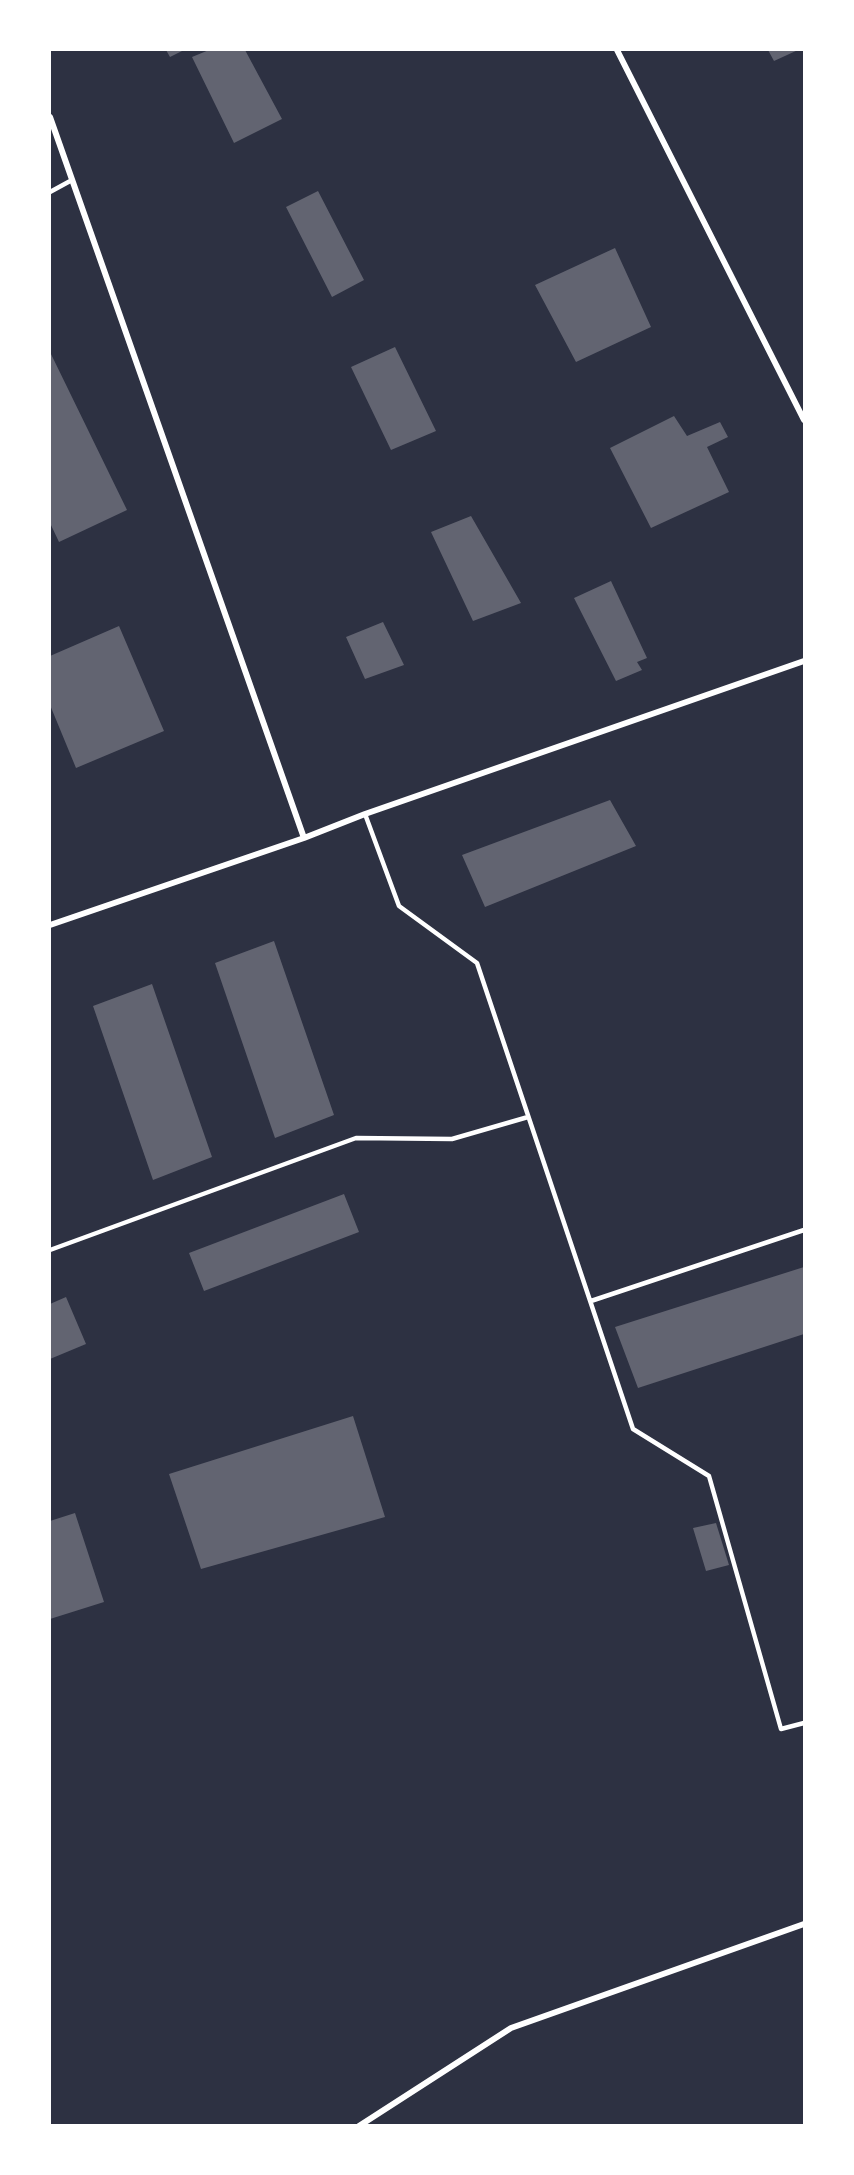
<!DOCTYPE html>
<html>
<head>
<meta charset="utf-8">
<style>
	body { margin:0 }
	#map { position:relative; width:854px; height:2175px; overflow:hidden; background:#2d3142; font-family:"Source Serif 4",serif }
	canvas { display:block }
	.frame { position:absolute; inset:0; border:51px solid #fff; pointer-events:none }
</style>
</head>
<body>
<div id="map">
<canvas width="854" height="2175"></canvas>
<div class="frame"></div>
</div>
<script>
const context = document.querySelector('canvas').getContext('2d');
context.lineJoin = 'round';
function paint(path, color) {
  context.fillStyle = color;
  context.fill(path, 'evenodd');
}
function poly(rows) {
  const path = new Path2D();
  for (const r of rows) {
    path.moveTo(r[0], r[1]);
    for (let i = 2; i < r.length; i += 2) path.lineTo(r[i], r[i + 1]);
  }
  return path;
}
function strokePath(path, color, width, dash) {
  context.strokeStyle = color;
  context.lineWidth = width;
  context.lineCap = dash ? 'butt' : 'round';
  context.setLineDash(dash || []);
  context.stroke(path);
}
paint(poly([
	[166,50,184,50,170,57],
	[209,50,245,50,282,119,234,143,192,57],
	[768,50,798,50,774,61],
	[318,191,364,280,332,297,286,207],
	[615,248,651,327,576,362,535,285],
	[395,347,436,431,391,450,351,367],
	[50,352,127,510,59,542,50,523],
	[674,416,687,436,720,422,728,437,707,447,729,492,651,528,610,448],
	[471,516,521,603,473,621,431,532],
	[611,581,647,658,637,662,642,670,616,681,574,598],
	[383,622,404,665,365,679,346,637],
	[119,626,164,731,76,768,50,705,50,656],
	[610,800,636,846,485,907,462,855],
	[274,941,334,1115,275,1138,215,963],
	[152,984,212,1157,153,1180,93,1006],
	[344,1194,359,1232,204,1291,189,1253],
	[804,1267,804,1334,638,1388,615,1327],
	[66,1297,86,1344,50,1359,50,1304],
	[353,1416,385,1517,201,1569,169,1474],
	[75,1513,104,1602,50,1619,50,1521],
	[716,1523,729,1565,706,1571,693,1528]
]), '#626471');
strokePath(poly([
	[50,192,72,180],
	[365,814,399,906,477,963,633,1429,709,1476,781,1729,804,1723],
	[50,1250,356,1138,452,1139,528,1117],
	[591,1301,804,1230]
]), '#fff', 4.5);
strokePath(poly([
	[617,50,804,420],
	[50,117,304,838],
	[50,925,304,838,365,814,804,661],
	[359,2126,511,2028,804,1924]
]), '#fff', 6);
</script>
</body>
</html>
